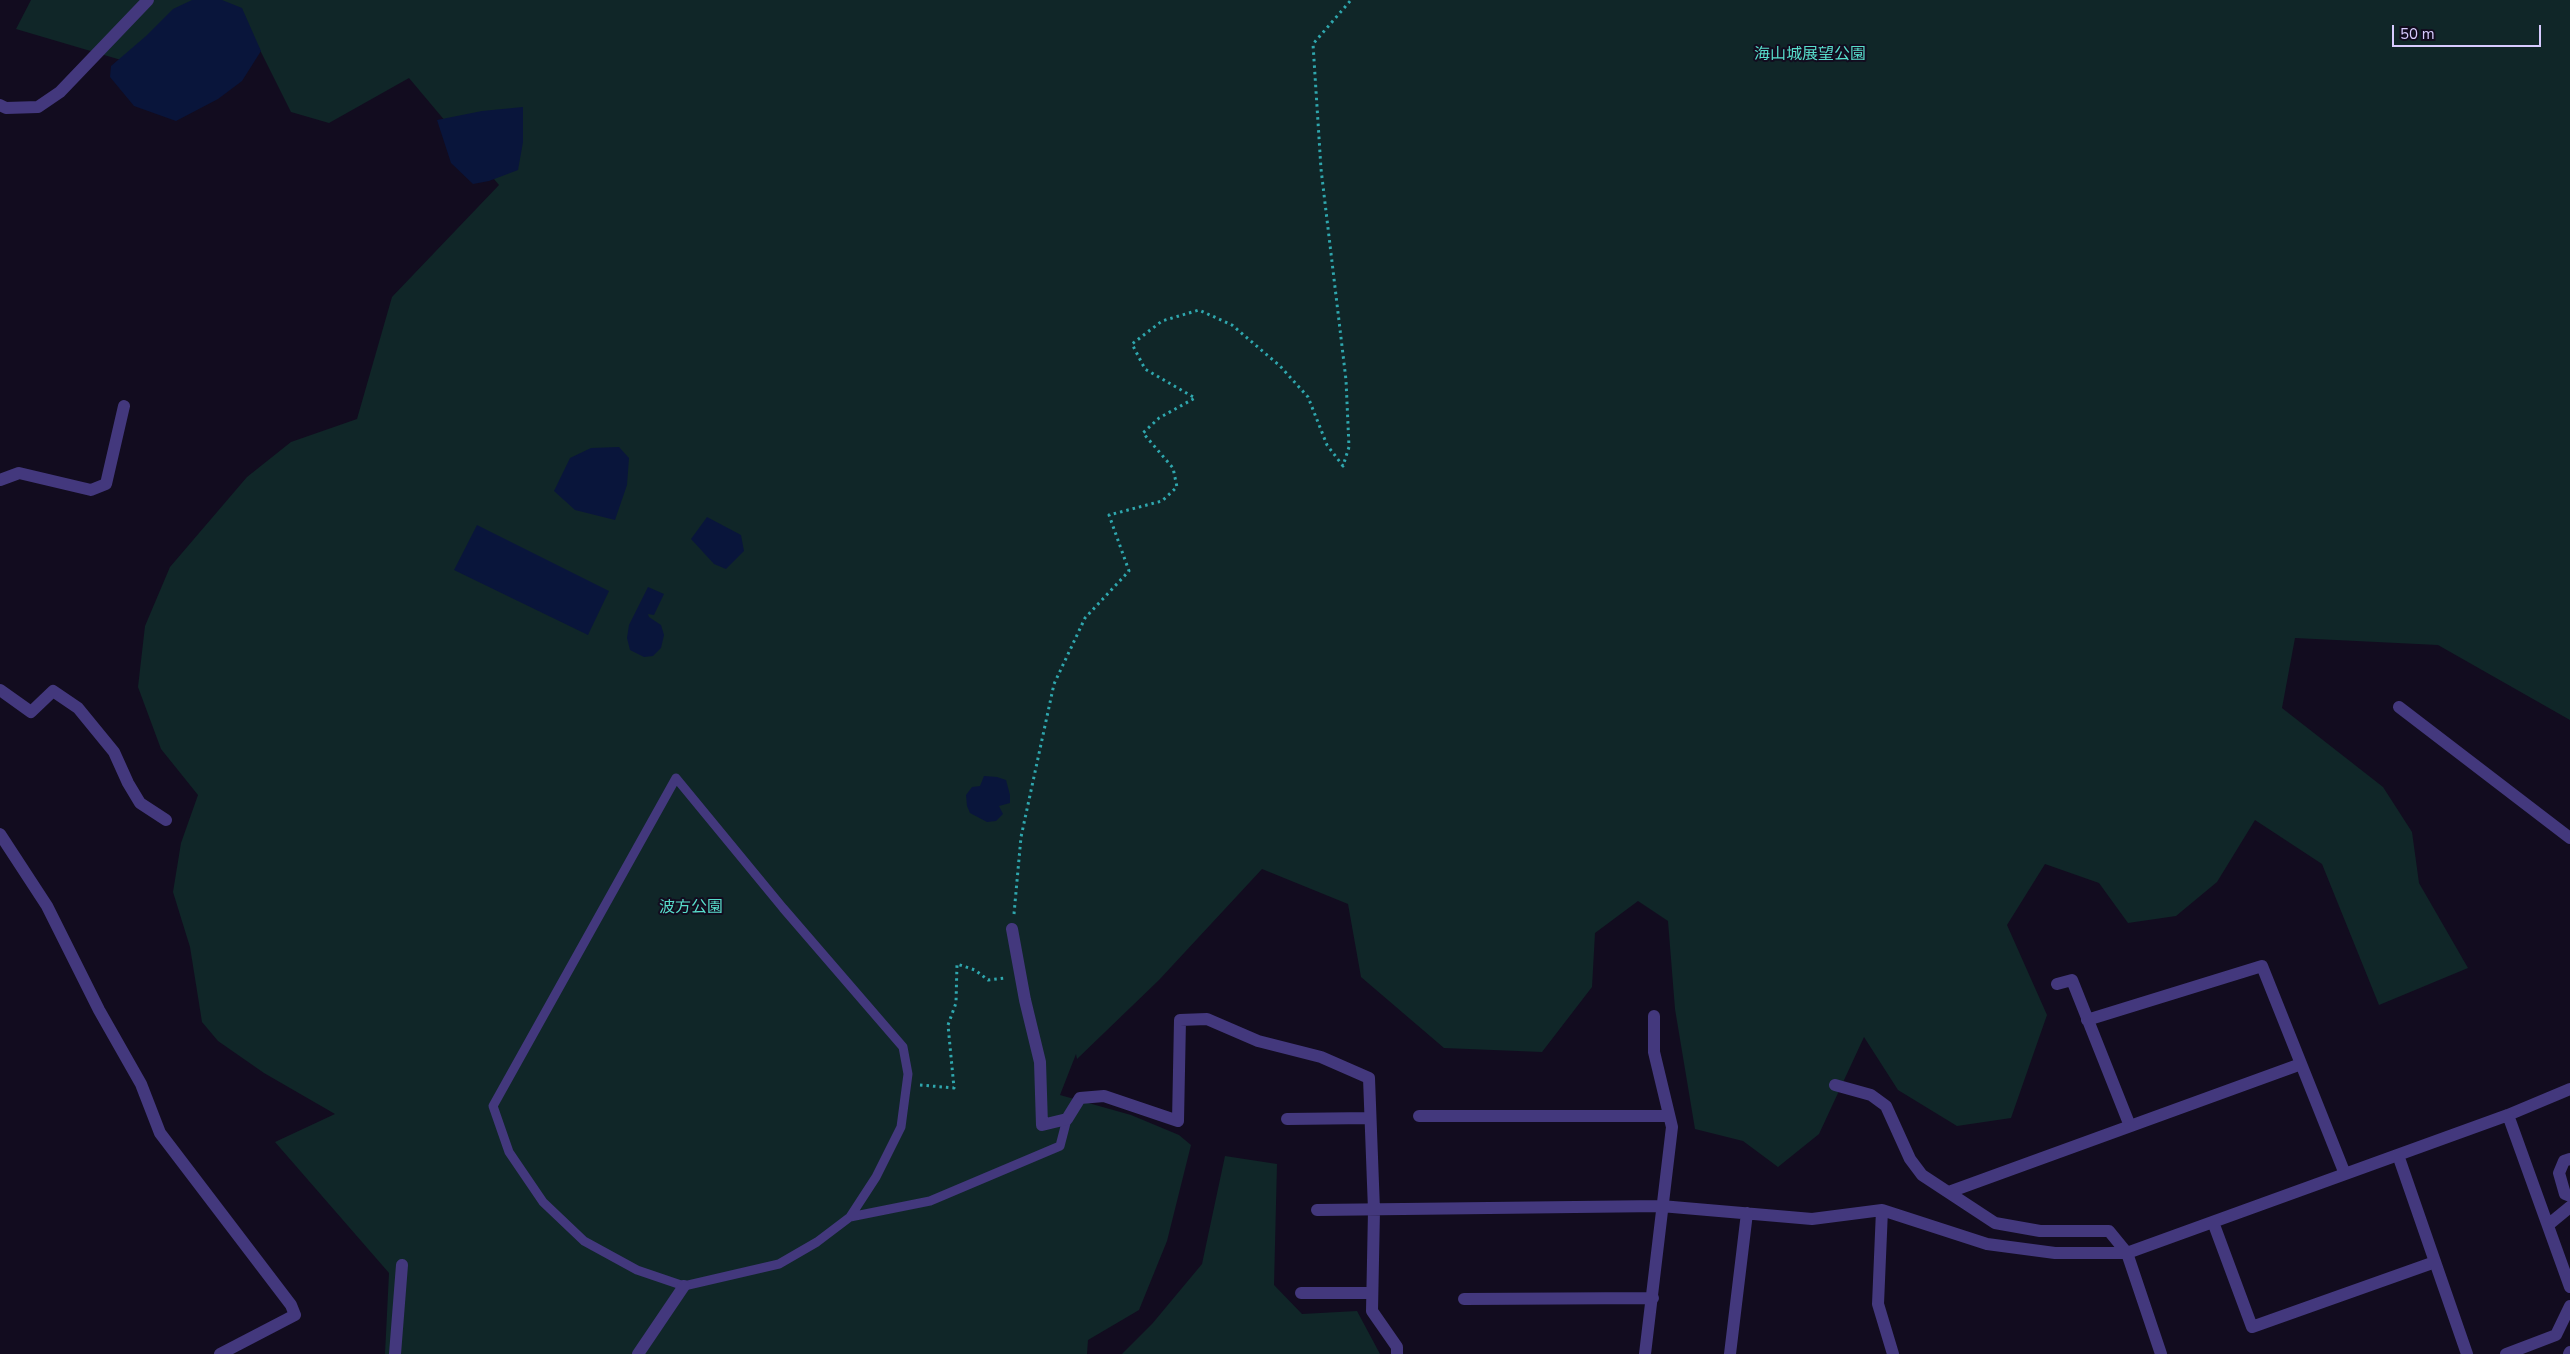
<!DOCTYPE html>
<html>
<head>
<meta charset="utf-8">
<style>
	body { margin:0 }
	#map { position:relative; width:2570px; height:1354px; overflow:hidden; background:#120c1f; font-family:"Nunito Sans",sans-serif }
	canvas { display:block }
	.scale { position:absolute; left:2392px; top:25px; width:149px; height:22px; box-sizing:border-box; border:2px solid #d7cbfe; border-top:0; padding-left:6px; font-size:15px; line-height:18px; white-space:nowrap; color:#d7cbfe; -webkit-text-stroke:4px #120c1f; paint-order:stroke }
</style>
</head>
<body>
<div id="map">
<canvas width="2570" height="1354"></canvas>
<div class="scale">50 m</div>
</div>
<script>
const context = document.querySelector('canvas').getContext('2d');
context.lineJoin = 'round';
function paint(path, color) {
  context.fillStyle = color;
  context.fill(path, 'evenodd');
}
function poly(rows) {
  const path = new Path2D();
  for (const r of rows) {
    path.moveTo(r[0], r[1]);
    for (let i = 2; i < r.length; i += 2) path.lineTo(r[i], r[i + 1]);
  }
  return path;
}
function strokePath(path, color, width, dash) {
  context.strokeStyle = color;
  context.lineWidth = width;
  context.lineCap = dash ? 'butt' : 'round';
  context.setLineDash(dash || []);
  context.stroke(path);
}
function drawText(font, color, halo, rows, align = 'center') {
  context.font = font + ' "Nunito Sans","Noto Sans JP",sans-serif';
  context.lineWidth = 4;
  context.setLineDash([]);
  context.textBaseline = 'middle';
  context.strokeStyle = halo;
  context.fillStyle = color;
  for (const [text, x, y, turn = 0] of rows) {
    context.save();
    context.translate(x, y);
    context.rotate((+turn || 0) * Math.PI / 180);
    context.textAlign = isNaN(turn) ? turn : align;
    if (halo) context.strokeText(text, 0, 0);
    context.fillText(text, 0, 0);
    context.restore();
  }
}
paint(poly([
	[31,0,2570,0,2570,720,2438,645,2295,638,2282,708,2383,787,2412,832,2419,883,2468,968,2379,1005,2322,864,2255,820,2217,882,2176,916,2128,923,2099,883,2045,864,2007,925,2047,1015,2011,1118,1957,1126,1898,1090,1864,1037,1819,1134,1778,1167,1743,1141,1695,1129,1675,1009,1668,921,1638,901,1595,933,1592,987,1542,1052,1444,1048,1361,977,1348,904,1262,869,1159,980,1077,1059,1076,1054,1060,1095,1131,1115,1179,1135,1191,1145,1167,1241,1139,1310,1088,1340,1087,1354,385,1354,389,1273,275,1142,335,1114,264,1073,218,1041,202,1022,190,947,173,892,181,843,198,795,161,749,138,687,145,626,170,567,247,477,291,442,357,419,392,297,499,185,409,78,329,123,291,112,255,40,138,65,16,29],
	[1225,1156,1277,1164,1274,1285,1302,1314,1357,1311,1380,1354,1122,1354,1152,1324,1202,1264]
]), '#102628');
paint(poly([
	[192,0,222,0,242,8,261,51,242,81,218,99,176,121,134,106,110,77,111,66,146,36,173,9],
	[523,107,523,142,518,170,489,181,473,184,451,163,437,120,482,111],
	[619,447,629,458,627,485,615,520,575,510,554,491,570,458,591,448],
	[707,517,741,535,744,551,726,569,714,564,691,539],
	[477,525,609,591,588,635,454,570],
	[648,587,664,594,654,615,648,614,649,617,661,625,664,635,661,648,653,656,644,657,630,650,627,638,629,625],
	[984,776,997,777,1006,780,1010,795,1010,803,999,806,1003,814,996,821,987,822,970,813,967,806,966,795,972,787,980,786]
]), '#09153b');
strokePath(poly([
	[1014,914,1021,837,1054,684,1085,618,1129,571,1109,515,1162,501,1177,487,1173,468,1143,433,1159,418,1195,398,1145,369,1132,344,1162,321,1199,310,1232,325,1280,366,1308,397,1327,445,1343,466,1349,447,1346,380,1321,169,1313,44,1351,0],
	[920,1085,954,1088,948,1025,956,1003,957,964,975,970,988,980,1005,978]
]), '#2fa7ae', 3, [2.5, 4]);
strokePath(poly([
	[676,778,783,908,903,1047,908,1074,901,1127,876,1177,850,1217,817,1242,779,1264,684,1286,637,1270,584,1241,543,1202,509,1152,493,1106,676,778],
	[850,1217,930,1201,1060,1146,1067,1119]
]), '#43387d', 9);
strokePath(poly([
	[0,105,6,108,38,107,60,92,148,0],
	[0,480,19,473,91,490,106,484,124,406],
	[0,690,31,712,53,691,78,708,114,752,128,783,140,803,166,820],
	[2399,707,2570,838],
	[0,834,47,906,99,1010,141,1084,160,1133,291,1305,295,1315,220,1354],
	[1012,929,1025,1000,1040,1062,1042,1125,1067,1119,1080,1098,1104,1096,1178,1121,1180,1020,1207,1019,1258,1041,1321,1057,1369,1078,1374,1210,1372,1311,1397,1347,1397,1354],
	[2057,984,2072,980,2130,1126],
	[2087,1020,2262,966,2345,1174],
	[1835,1085,1871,1095,1886,1106,1910,1159,1922,1175,1995,1223,2040,1231,2109,1231,2127,1253,2161,1354],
	[2508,1115,2570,1287],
	[1419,1116,1669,1116],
	[1287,1119,1370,1118],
	[2398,1155,2467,1354],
	[2570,1159,2564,1161,2559,1173,2565,1194,2570,1196],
	[1949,1192,2301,1064],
	[1317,1210,1661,1206,1812,1219,1882,1210,1987,1244,2055,1253,2127,1253,2508,1115,2570,1089],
	[1882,1210,1878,1304,1893,1354],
	[2213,1222,2252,1327,2435,1262],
	[2548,1225,2570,1207],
	[1301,1293,1372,1293],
	[1464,1299,1653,1298],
	[395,1354,402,1265],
	[638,1354,684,1286],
	[1645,1354,1672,1127,1654,1052,1654,1016],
	[1730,1354,1747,1213],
	[2506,1354,2556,1335,2570,1306],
	[2569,1354,2570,1352]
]), '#43387d', 12);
drawText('16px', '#58ddcb', '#120c1f', [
	["海山城展望公園",1810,55],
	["波方公園",691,908]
]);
</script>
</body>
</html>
